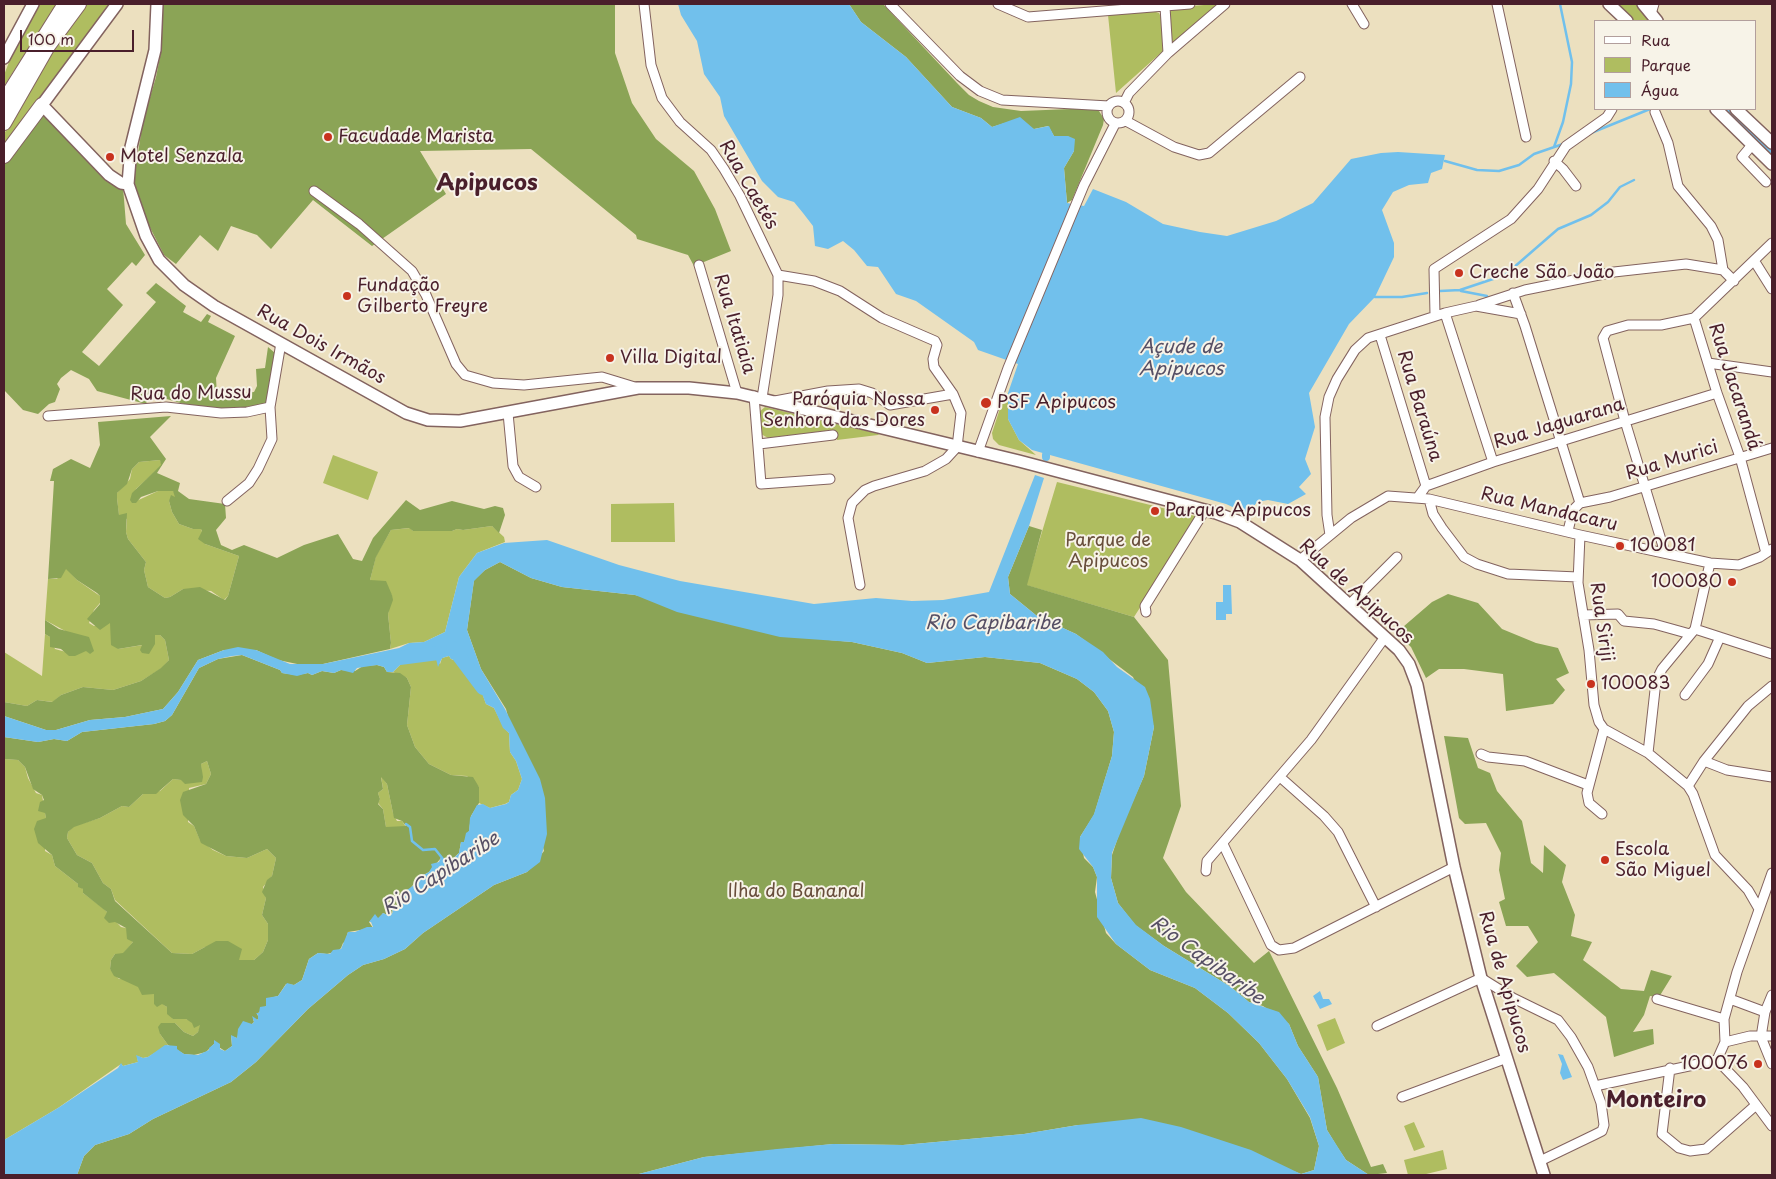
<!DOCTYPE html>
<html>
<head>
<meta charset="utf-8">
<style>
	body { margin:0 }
	#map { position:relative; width:1776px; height:1179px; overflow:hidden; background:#ece0bf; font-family:"Playpen Sans",sans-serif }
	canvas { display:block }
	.frame { position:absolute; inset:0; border:5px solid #4a1f2b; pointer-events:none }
	.legend { position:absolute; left:1594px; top:20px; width:162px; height:90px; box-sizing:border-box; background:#f7f3e8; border:1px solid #b29e9c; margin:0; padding:6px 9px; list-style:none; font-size:15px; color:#4a1f2b }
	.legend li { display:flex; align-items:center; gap:10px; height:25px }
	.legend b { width:25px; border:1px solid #b29e9c }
	.scale { position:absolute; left:20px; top:30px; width:114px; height:22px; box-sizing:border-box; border:2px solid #4a1f2b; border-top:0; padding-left:6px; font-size:15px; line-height:18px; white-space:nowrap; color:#4a1f2b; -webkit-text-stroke:4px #f7f3e8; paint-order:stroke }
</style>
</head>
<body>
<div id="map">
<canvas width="1776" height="1179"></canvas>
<div class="frame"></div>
<ul class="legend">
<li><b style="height:6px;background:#fff"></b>Rua</li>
<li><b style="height:14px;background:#afbd60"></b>Parque</li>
<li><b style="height:14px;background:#71c0ec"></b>Água</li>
</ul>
<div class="scale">100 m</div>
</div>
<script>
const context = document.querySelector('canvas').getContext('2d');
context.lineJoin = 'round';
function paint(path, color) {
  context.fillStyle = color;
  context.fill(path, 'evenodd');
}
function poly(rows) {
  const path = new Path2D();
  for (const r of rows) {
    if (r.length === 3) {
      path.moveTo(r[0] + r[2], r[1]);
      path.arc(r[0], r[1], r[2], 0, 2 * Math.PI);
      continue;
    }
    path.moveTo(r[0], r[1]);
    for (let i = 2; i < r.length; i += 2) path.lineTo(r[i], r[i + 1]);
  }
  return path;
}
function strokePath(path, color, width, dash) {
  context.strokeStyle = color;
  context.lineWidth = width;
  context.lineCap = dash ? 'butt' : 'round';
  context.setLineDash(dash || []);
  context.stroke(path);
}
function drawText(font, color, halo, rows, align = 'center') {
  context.font = font + ' "Playpen Sans",sans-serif';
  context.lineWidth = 4;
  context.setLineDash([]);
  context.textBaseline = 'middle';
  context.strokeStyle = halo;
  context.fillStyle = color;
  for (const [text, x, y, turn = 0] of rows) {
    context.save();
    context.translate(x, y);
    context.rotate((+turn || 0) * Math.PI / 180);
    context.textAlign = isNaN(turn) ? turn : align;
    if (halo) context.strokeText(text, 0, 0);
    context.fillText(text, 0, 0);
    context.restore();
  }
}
paint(poly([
	[38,4,57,4,4,86,4,75,18,39],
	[84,4,113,4,4,149,4,134,51,50],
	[1216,4,1226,4,1171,51,1168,8],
	[1615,4,1637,4,1652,21,1632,21],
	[1153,11,1159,13,1161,17,1163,51,1116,93,1108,15],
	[1008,393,1008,419,1019,440,1036,455,999,445,993,439,992,433,1004,396],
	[765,407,879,434,878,435,837,440,837,432,833,430,768,438,761,434,759,412],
	[333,455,378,472,368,500,323,483],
	[160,460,162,465,136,489,132,503,158,491,173,491,175,493,175,497,169,501,172,512,179,524,193,529,201,528,205,544,239,556,228,596,224,600,211,591,183,589,170,597,165,598,148,587,144,570,146,562,128,539,126,532,127,519,119,516,117,498,117,493,130,479,132,469,139,462],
	[1057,482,1195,516,1196,520,1134,617,1026,585],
	[674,503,675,542,611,542,611,504],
	[492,526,504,537,505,542,477,553,459,577,445,632,424,642,409,643,390,649,391,643,388,614,392,595,370,580,376,556,391,530,410,528,413,531,452,531,457,529,463,530],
	[66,568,77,580,100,596,100,603,94,610,89,623,94,626,110,622,118,649,143,645,155,639,155,635,160,635,165,640,169,660,162,668,141,681,113,690,83,687,61,695,53,702,37,700,27,706,4,702,4,652,42,676,45,634,50,637,55,649,66,652,86,650,90,654,67,632,45,620,48,579,57,579],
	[416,654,420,656,436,659,440,664,442,658,449,656,451,659,466,664,473,670,471,677,479,684,486,704,494,708,504,728,509,733,510,752,516,761,522,779,518,790,511,795,509,802,505,804,490,808,479,803,479,787,467,776,451,775,429,764,415,747,407,725,411,687,407,678,393,672,404,661],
	[4,759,18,760,25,767,28,778,36,793,42,795,46,818,45,851,52,855,55,866,78,884,83,889,83,893,103,908,121,927,126,928,133,942,123,954,115,954,111,960,110,969,119,979,125,979,154,994,154,997,168,1008,173,1019,186,1019,201,1025,198,1032,193,1036,184,1032,175,1023,160,1034,168,1045,148,1057,143,1058,137,1056,138,1062,123,1066,121,1064,58,1108,4,1140],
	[207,761,211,774,206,784,189,788,188,822,194,826,200,840,213,850,226,856,247,858,267,849,276,858,272,876,263,887,266,898,262,915,268,924,268,940,263,952,254,960,238,960,205,947,192,954,172,953,115,900,111,889,103,883,92,863,77,855,67,838,68,832,74,826,100,818,122,806,129,807,143,794,160,791,173,779,202,782,201,764],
	[381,776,387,784,393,813,397,821,402,821,406,827,386,827,383,809,378,803,380,799,378,793,383,789],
	[1335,1018,1345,1043,1327,1051,1317,1025],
	[1414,1122,1425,1147,1414,1151,1404,1126],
	[1443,1150,1447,1169,1422,1175,1408,1175,1404,1160]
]), '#afbd60');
paint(poly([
	[162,4,615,4,615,53,632,103,656,139,694,171,715,209,731,251,694,266,688,255,637,239,636,235,531,149,420,151,446,194,372,246,313,200,271,249,257,235,231,226,218,251,200,235,176,264,164,255,139,206,134,178,143,121,156,77,162,47],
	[849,4,883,4,957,83,969,95,979,101,993,107,1021,111,1095,108,1099,111,1104,119,1103,125,1072,200,1067,203,1064,168,1074,151,1068,136,1054,136,1048,126,1034,129,1005,123,992,127,981,118,952,107,906,57,861,22],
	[43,111,123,187,126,224,145,255,136,266,132,262,107,289,123,305,82,352,99,366,156,302,146,293,156,283,186,306,183,312,201,322,207,314,211,316,208,322,235,336,216,378,217,395,254,392,257,386,256,369,265,368,268,347,275,353,267,404,231,409,191,406,149,394,146,404,97,391,89,379,71,370,61,378,57,384,60,389,55,402,49,404,38,414,23,410,4,390,4,164],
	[171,416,150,437,166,459,157,473,180,483,178,491,189,499,225,504,226,518,216,530,221,545,232,550,244,545,277,558,304,545,338,534,353,559,362,561,373,538,406,500,420,510,452,501,484,509,495,506,503,508,505,515,499,533,492,526,463,530,457,529,452,531,413,531,409,528,391,530,376,557,370,580,386,581,392,595,393,600,388,614,391,643,390,649,323,664,302,665,278,660,256,650,224,650,198,660,178,692,163,709,125,717,90,720,56,730,46,730,4,716,4,702,27,706,37,700,52,702,61,695,83,687,113,690,141,681,161,668,169,660,165,640,160,635,155,635,155,644,149,654,142,653,140,650,142,645,118,649,111,645,110,623,100,630,87,619,100,604,100,596,97,593,77,580,66,569,61,578,48,579,54,481,50,481,53,469,71,459,90,468,100,445,98,422],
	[160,460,161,465,132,493,130,500,132,503,136,503,141,497,158,491,173,491,175,497,171,495,169,501,172,512,179,524,193,529,201,529,202,531,198,539,205,544,239,556,228,596,225,600,200,587,183,589,170,597,165,598,148,587,144,570,146,562,128,539,126,532,127,513,119,515,117,498,117,493,127,484,132,469,139,462],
	[1029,526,1042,530,1027,585,1134,617,1168,660,1181,806,1163,858,1186,892,1254,963,1269,951,1337,1088,1371,1167,1383,1164,1387,1173,1369,1175,1346,1160,1338,1148,1327,1130,1318,1077,1298,1046,1289,1024,1263,1006,1249,1002,1231,987,1164,946,1135,925,1118,903,1111,878,1112,855,1121,828,1144,776,1154,727,1133,677,1076,634,1037,616,1010,594,1008,577],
	[500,562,531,578,562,587,635,595,829,640,852,642,902,653,927,663,985,657,1040,663,1077,679,1094,692,1108,711,1114,732,1112,756,1094,815,1080,837,1084,858,1093,867,1097,877,1095,892,1106,933,1116,944,1150,970,1195,988,1228,1013,1259,1043,1287,1079,1310,1118,1319,1146,1314,1170,1301,1174,1288,1169,1078,1125,1024,1134,903,1145,833,1144,704,1157,635,1175,77,1175,84,1156,95,1145,129,1134,153,1119,231,1082,256,1062,308,1009,348,975,363,965,384,959,405,949,423,933,494,885,527,872,544,851,506,709,481,669,467,630,474,580,485,570],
	[1448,594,1478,603,1502,629,1536,643,1558,648,1569,673,1556,679,1565,690,1553,704,1506,711,1503,674,1464,669,1439,669,1426,678,1411,647,1396,633,1432,602],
	[45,620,59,629,89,637,94,651,90,654,86,651,75,656,69,656,61,649,50,647,50,637,45,634],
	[242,655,280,670,282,673,297,675,308,673,312,675,322,671,334,673,341,670,355,671,363,666,377,665,384,667,387,672,400,673,407,678,411,687,407,725,415,747,429,764,451,775,473,777,479,787,479,803,471,816,469,831,464,842,461,842,459,853,450,861,441,858,429,872,418,878,396,908,393,908,392,914,390,916,383,913,380,918,373,919,369,922,373,928,348,932,345,942,343,943,341,948,338,951,327,954,318,953,309,959,302,980,294,985,286,984,278,996,270,998,266,1006,257,1014,259,1018,257,1020,253,1019,254,1022,252,1024,240,1030,237,1038,231,1036,232,1046,225,1051,214,1044,206,1052,194,1055,184,1054,168,1045,160,1034,158,1027,161,1023,175,1023,184,1032,193,1036,198,1032,200,1025,194,1028,192,1023,186,1019,173,1019,167,1014,167,1007,162,1004,157,1007,154,1004,154,994,142,995,138,987,114,976,110,969,111,960,115,954,123,953,133,942,127,939,126,928,115,922,109,923,104,918,107,912,83,893,83,889,78,887,78,884,55,866,52,855,38,843,34,829,37,821,46,818,45,813,38,811,40,802,44,800,42,795,33,789,25,767,18,760,4,759,4,737,38,742,54,739,67,741,82,732,154,724,165,721,172,715,199,668,218,659],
	[207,761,211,774,206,784,183,792,180,800,183,815,194,826,201,843,226,856,247,858,267,849,276,858,272,876,267,880,262,892,266,898,262,915,268,924,268,940,263,952,254,960,239,960,242,949,228,941,216,941,192,954,172,953,115,901,111,889,103,883,92,863,77,855,67,838,68,832,74,827,100,818,122,806,129,807,143,794,156,794,173,779,181,780,185,784,202,782,203,777,201,764],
	[381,777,387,784,394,818,402,821,406,826,386,827,383,809,378,804,380,799,378,793,383,789],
	[1444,736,1468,738,1478,768,1490,773,1497,791,1522,821,1531,863,1543,873,1544,845,1566,865,1562,882,1575,915,1571,936,1592,942,1583,960,1621,989,1644,991,1651,970,1672,976,1659,997,1650,996,1644,1015,1633,1032,1653,1029,1654,1044,1614,1057,1606,1017,1554,973,1527,977,1516,966,1538,942,1528,926,1506,926,1499,902,1505,899,1499,870,1501,853,1486,823,1465,824,1459,818]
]), '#8ba456');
paint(poly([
	[678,4,849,4,861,22,906,57,952,107,981,118,992,127,1020,117,1034,129,1049,126,1054,136,1068,136,1075,139,1074,151,1064,168,1067,203,1084,206,1093,189,1126,202,1163,224,1200,232,1227,236,1276,221,1313,203,1351,159,1381,153,1398,152,1445,155,1442,169,1431,173,1428,183,1409,185,1393,192,1382,210,1394,243,1394,257,1375,297,1349,324,1309,393,1315,427,1305,459,1311,474,1299,487,1306,494,1288,504,1268,500,1257,502,1248,514,1226,504,1032,450,1019,440,1008,419,1008,393,1018,364,978,350,974,342,916,301,896,294,878,267,867,266,854,250,843,241,828,249,815,246,813,226,803,213,794,202,778,197,762,181,724,116,720,97,704,74,697,41,681,15],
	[1035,475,1044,478,1029,526,1008,577,1010,594,1037,616,1076,634,1103,652,1117,667,1145,687,1150,699,1154,727,1144,776,1112,853,1111,878,1118,903,1136,925,1164,946,1231,987,1249,1002,1279,1012,1289,1024,1298,1046,1318,1077,1327,1130,1346,1160,1369,1175,635,1175,704,1157,777,1149,833,1144,903,1145,1024,1134,1078,1125,1141,1118,1181,1127,1251,1150,1301,1174,1314,1170,1319,1146,1310,1117,1287,1079,1259,1043,1228,1013,1195,988,1150,970,1116,944,1097,917,1097,877,1093,867,1079,849,1080,837,1094,814,1112,756,1114,732,1108,711,1094,692,1077,679,1040,663,985,657,927,663,902,653,852,642,780,637,677,612,635,595,562,587,531,578,500,562,485,570,474,581,467,630,481,669,505,709,540,779,545,798,547,834,540,862,527,872,494,885,423,933,405,949,384,959,363,965,348,975,308,1009,256,1062,231,1082,153,1119,129,1134,95,1145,84,1156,77,1175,4,1175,4,1140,58,1108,118,1068,121,1063,123,1066,138,1062,136,1055,143,1058,148,1057,165,1045,177,1046,177,1049,184,1054,198,1055,209,1050,209,1048,214,1044,214,1040,220,1044,220,1049,225,1051,232,1046,231,1035,237,1038,238,1029,243,1021,252,1024,254,1022,252,1016,258,1020,258,1015,256,1013,259,1013,260,1007,266,1006,266,998,278,996,287,983,294,985,302,980,309,959,318,953,330,954,333,950,341,949,348,932,355,932,367,927,373,927,371,922,369,922,375,914,378,918,383,913,390,916,393,912,391,908,396,908,407,890,414,885,415,880,429,872,432,867,431,864,439,862,441,857,450,861,455,857,459,853,461,842,464,842,466,833,469,831,470,818,477,805,483,804,490,808,506,804,509,802,511,795,518,790,522,779,516,761,510,752,509,733,503,728,494,708,486,704,477,681,469,677,472,676,473,670,465,667,466,664,461,661,451,659,449,656,442,658,438,667,436,659,420,656,416,654,404,661,393,672,387,672,384,667,377,665,357,668,353,673,341,670,334,673,322,671,312,675,308,673,297,676,282,673,280,670,242,655,232,656,218,659,199,668,172,715,165,721,154,724,82,732,67,741,54,739,38,742,4,737,4,716,46,730,56,730,90,720,125,717,163,709,178,692,198,660,224,650,238,647,256,650,290,664,323,664,399,648,409,643,424,642,445,632,459,577,477,553,504,543,547,540,619,565,680,581,814,604,876,598,912,601,943,600,989,592],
	[1223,585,1231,585,1232,614,1226,614,1226,620,1216,620,1216,602,1223,602],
	[1320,991,1323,999,1329,999,1332,1004,1320,1009,1313,996],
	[1558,1054,1563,1055,1572,1077,1563,1080,1560,1073,1562,1064]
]), '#71c0ec');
strokePath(poly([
	[1591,133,1650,109],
	[1554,147,1563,122,1571,84,1572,62,1560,4],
	[1445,161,1477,170,1499,171,1519,165,1534,154,1563,144],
	[1440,291,1460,290,1505,275,1558,229,1591,215,1608,202,1620,187,1634,180],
	[1461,291,1487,296],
	[1375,297,1402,297,1427,293],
	[406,824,410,827,412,841,423,850,435,849,443,859]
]), '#71c0ec', 2.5);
strokePath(poly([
	[1726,109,1772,154],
	[1046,455,1046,457]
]), '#71c0ec', 8);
strokePath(poly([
	[453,648,483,688],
	[392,659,438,653]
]), '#71c0ec', 14);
const minor = poly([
	[644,4,651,65,662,98,680,122,711,150,724,169,740,196,778,275,778,295,762,398],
	[890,4,960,76,980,91,1002,100,1109,106],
	[998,4,1028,17,1190,4],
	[1352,4,1364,24],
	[1497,4,1526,137],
	[1165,7,1168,53],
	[1651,14,1654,4],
	[1118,112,11],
	[1124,103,1129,93,1168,53,1225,4],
	[1655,112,1668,143,1678,186,1711,226,1718,240,1723,270],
	[1126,121,1174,147,1199,155,1209,153,1300,77],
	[1752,145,1742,157,1766,182],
	[1554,161,1563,169,1576,186],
	[314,191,359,224,412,271,426,295,456,364,465,375,493,383,524,385,602,377,638,388],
	[1755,262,1772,289],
	[699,265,737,393],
	[778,275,814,281,840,291,882,318,935,341,937,345,933,359,934,367,953,394,961,413,957,447,946,459,925,471,874,486,865,490,852,503,848,518,860,585],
	[1513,293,1525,326,1580,503,1573,510,1568,531],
	[1479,305,1525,290,1614,272,1686,264,1723,270,1734,281],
	[1445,313,1493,462],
	[1435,315,1434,269,1511,219,1538,189,1566,146,1607,117,1612,109],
	[1694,318,1717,393,1740,457,1766,553],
	[1380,335,1426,486],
	[1708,363,1772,372],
	[754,396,761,484,830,479],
	[775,401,828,391,859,389,872,393,890,405,953,394],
	[508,413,513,466,519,477,536,487],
	[48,416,166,407,221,413,247,412,270,407,281,343],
	[759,444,833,435],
	[978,452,1008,368,1084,185,1115,124],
	[1418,497,1426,486,1493,462,1717,393],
	[1429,499,1433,514,1442,528,1464,557,1477,564,1508,574,1578,577],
	[227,501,249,483,258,469,272,439,270,407],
	[1580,503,1610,497,1772,448],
	[1330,535,1327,515,1325,417,1329,397,1337,379,1355,350,1368,338,1445,313,1476,306,1521,314],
	[1580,535,1578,583,1589,650,1594,705,1599,722,1604,729,1648,753,1688,786,1693,794,1715,855,1748,890,1759,909],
	[1665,553,1625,421,1603,338,1607,331,1628,325,1661,325,1694,318,1772,243],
	[1300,560,1351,518,1388,496,1429,499,1580,535,1710,563,1739,565,1760,557,1772,549],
	[1349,605,1397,557],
	[1146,612,1145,606,1205,510],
	[1583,615,1618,614,1624,621,1654,624,1690,634],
	[1695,629,1772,654],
	[1685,695,1708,664,1720,637],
	[1648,753,1656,681,1662,669,1695,629,1710,563],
	[1481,754,1488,757,1525,761,1588,785],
	[1704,761,1727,770,1772,777],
	[1280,777,1324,816,1338,832,1376,907],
	[1688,786,1704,761,1748,706,1772,686],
	[1602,814,1589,803,1587,793,1604,729],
	[1223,844,1271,945,1279,950,1294,948,1454,867],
	[1206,871,1207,861,1311,740,1385,637],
	[1772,995,1765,1012,1761,1037,1772,1064],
	[1657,999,1724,1019],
	[1730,999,1765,1012],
	[1377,1026,1481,978,1513,998,1558,1020,1571,1037,1588,1067,1601,1103,1604,1125,1602,1131,1594,1135,1540,1161],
	[1725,1042,1750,1036,1772,1036],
	[1717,1060,1725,1042,1724,1019,1737,972,1772,873],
	[1717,1060,1743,1087,1772,1126],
	[1670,1068,1662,1134,1679,1148,1690,1151,1706,1149,1756,1105],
	[1595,1086,1717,1060],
	[1402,1097,1507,1058]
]);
const major = poly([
	[117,4,42,105,109,175,121,183,128,184],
	[157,4,155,50,131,147,128,184,146,236,159,260,184,285,214,306,406,413,428,420,460,421,638,388,689,388,737,393,1019,461,1216,513,1240,522,1300,560,1399,650,1409,664,1417,685,1454,867,1481,978,1544,1175],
	[1609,4,1627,21],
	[1643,4,1657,21],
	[4,58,33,4],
	[1716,109,1772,164],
	[1736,109,1772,143]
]);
const highway = poly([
	[4,101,65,4],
	[4,123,48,46,79,4],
	[4,156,42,105]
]);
strokePath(minor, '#83635f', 11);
strokePath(major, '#83635f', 14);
strokePath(highway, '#83635f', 16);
strokePath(minor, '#fff', 9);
strokePath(major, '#fff', 11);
strokePath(highway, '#fff', 14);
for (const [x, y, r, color] of [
	[328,137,5,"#c8321e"],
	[110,157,5,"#c8321e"],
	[1459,273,5,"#c8321e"],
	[347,296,5,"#c8321e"],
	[610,358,5,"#c8321e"],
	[986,403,6,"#c8321e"],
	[935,410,5,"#c8321e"],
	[1155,511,5,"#c8321e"],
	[1620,546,5,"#c8321e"],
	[1732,582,5,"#c8321e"],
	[1591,684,5,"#c8321e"],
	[1605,860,5,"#c8321e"],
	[1758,1064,5,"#c8321e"]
]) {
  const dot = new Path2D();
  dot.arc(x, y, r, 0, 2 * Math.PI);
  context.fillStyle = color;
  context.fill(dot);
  strokePath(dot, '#f7f3e8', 2);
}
drawText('18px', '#4a1f2b', '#f7f3e8', [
	["Facudade Marista",338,137],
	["Motel Senzala",120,157],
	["Creche São João",1469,273],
	["Fundação",357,286],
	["Gilberto Freyre",357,307],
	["Villa Digital",620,358],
	["Paróquia Nossa",925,400,"right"],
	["Senhora das Dores",925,421,"right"],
	["PSF Apipucos",997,403],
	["Parque Apipucos",1165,511],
	["100081",1630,546],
	["100080",1722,582,"right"],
	["100083",1601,684],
	["Escola",1615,850],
	["São Miguel",1615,871],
	["100076",1748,1064,"right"]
], 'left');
drawText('18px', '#4a1f2b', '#f7f3e8', [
	["Rua Caetés",748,185,60],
	["Rua Itatiaia",734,324,73],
	["Rua Dois Irmãos",321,345,29],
	["Rua Jacarandá",1734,387,72],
	["Rua do Mussu",191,394,-1],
	["Rua Baraúna",1419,406,73],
	["Rua Jaguarana",1559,424,-17],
	["Rua Murici",1672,461,-17],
	["Rua Mandacaru",1549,510,13],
	["Rua de Apipucos",1356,592,42],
	["Rua Siriji",1601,622,82],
	["Rua de Apipucos",1504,982,74]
]);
drawText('18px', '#684e3b', '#f7f3e8', [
	["Parque de",1108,541],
	["Apipucos",1108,562],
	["Ilha do Bananal",796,892]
]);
drawText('italic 19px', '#564f65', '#f7f3e8', [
	["Açude de",1181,348],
	["Apipucos",1181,370],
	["Rio Capibaribe",993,624],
	["Rio Capibaribe",441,874,-33],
	["Rio Capibaribe",1207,961,36]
]);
drawText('bold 22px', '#4a1f2b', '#f7f3e8', [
	["Apipucos",487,184],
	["Monteiro",1656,1101]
]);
</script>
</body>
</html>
